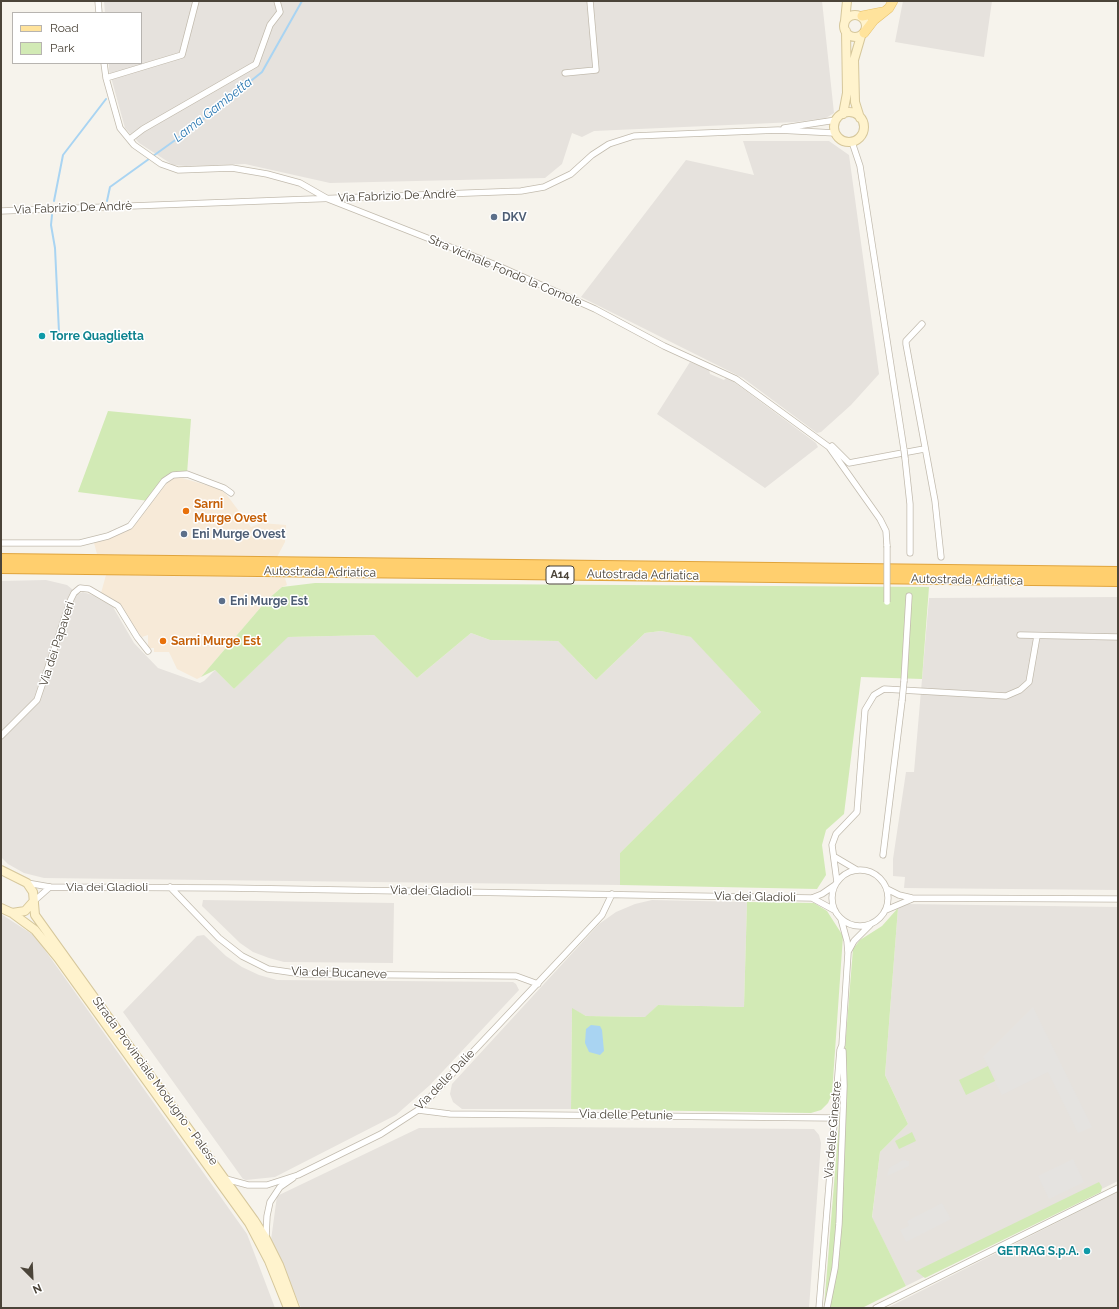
<!DOCTYPE html>
<html>
<head>
<meta charset="utf-8">
<style>
	body { margin:0 }
	#map { position:relative; width:1119px; height:1309px; overflow:hidden; background:#f6f3ec; font-family:Raleway,sans-serif }
	canvas { display:block }
	.frame { position:absolute; inset:0; border:2px solid #4b4439; pointer-events:none }
	.legend { position:absolute; left:12px; top:12px; width:130px; height:52px; box-sizing:border-box; background:#fff; border:1px solid #b7b4b0; margin:0; padding:5px 7px; list-style:none; font-size:12px; color:#4b4439 }
	.legend li { display:flex; align-items:center; gap:8px; height:20px }
	.legend b { width:20px; border:1px solid #b7b4b0 }
	.north { position:absolute; left:12px; top:1257px; width:40px; height:40px; -webkit-text-stroke:3px #fff; paint-order:stroke; rotate:156deg; font-size:11px; font-weight:700; line-height:16px; text-align:center; color:#4b4439 }
	.north::after { content:''; display:block; margin:auto; width:14px; height:18px; background:#4b4439; clip-path:polygon(50% 0,100% 100%,50% 72%,0 100%) }
</style>
</head>
<body>
<div id="map">
<canvas width="1119" height="1309"></canvas>
<div class="frame"></div>
<ul class="legend">
<li><b style="height:5px;background:#ffe39c"></b>Road</li>
<li><b style="height:11px;background:#d2eab5"></b>Park</li>
</ul>
<div class="north">N</div>
</div>
<script>
const context = document.querySelector('canvas').getContext('2d');
context.lineJoin = 'round';
function paint(path, color) {
  context.fillStyle = color;
  context.fill(path, 'evenodd');
}
function poly(rows) {
  const path = new Path2D();
  for (const r of rows) {
    if (r.length === 3) {
      path.moveTo(r[0] + r[2], r[1]);
      path.arc(r[0], r[1], r[2], 0, 2 * Math.PI);
      continue;
    }
    path.moveTo(r[0], r[1]);
    for (let i = 2; i < r.length; i += 2) path.lineTo(r[i], r[i + 1]);
  }
  return path;
}
function strokePath(path, color, width, dash) {
  context.strokeStyle = color;
  context.lineWidth = width;
  context.lineCap = dash ? 'butt' : 'round';
  context.setLineDash(dash || []);
  context.stroke(path);
}
function drawText(font, color, halo, rows, align = 'center') {
  context.font = font + ' Raleway,sans-serif';
  context.lineWidth = 3;
  context.setLineDash([]);
  context.textBaseline = 'middle';
  context.strokeStyle = halo;
  context.fillStyle = color;
  for (const [text, x, y, turn = 0] of rows) {
    context.save();
    context.translate(x, y);
    context.rotate((+turn || 0) * Math.PI / 180);
    context.textAlign = isNaN(turn) ? turn : align;
    if (halo) context.strokeText(text, 0, 0);
    context.fillText(text, 0, 0);
    context.restore();
  }
}
paint(poly([
	[171,478,182,478,220,489,226,494,251,527,261,523,286,525,285,542,277,557,97,554,94,543,125,532,130,529],
	[106,575,285,578,287,585,282,587,267,600,201,677,197,679,177,669,169,652,154,652,154,648,148,648,148,635,142,637,134,628,120,604,101,593]
]), '#f7ead8');
paint(poly([
	[104,1,822,1,834,113,826,118,796,122,594,131,582,137,572,133,562,164,545,178,330,183,245,164,186,166,173,165,139,143,125,128,109,70,109,63,141,63,141,13,105,13],
	[903,1,992,1,984,57,895,42],
	[743,141,829,141,849,155,879,374,851,405,821,432,817,433,743,378,581,297,686,160,754,175],
	[690,362,709,370,710,374,724,380,726,378,734,382,816,443,818,447,765,488,657,414],
	[46,580,67,585,78,594,83,592,92,595,113,607,134,643,158,668,200,683,204,681,215,670,234,689,287,637,374,635,417,678,471,633,490,640,558,641,596,680,645,633,661,631,692,637,761,712,620,853,620,885,44,878,24,873,8,864,1,857,1,581],
	[1118,597,1118,890,904,888,905,877,893,876,893,859,906,772,914,772,929,598],
	[203,900,394,903,393,963,284,962,269,958,253,952,240,943,202,906],
	[652,900,747,902,744,1007,658,1005,646,1017,586,1016,572,1009,571,1109,462,1109,453,1102,450,1094,452,1084,599,924,616,912,635,904],
	[906,904,1118,907,1118,1181,906,1286,872,1218,880,1152,908,1124,885,1075,898,908],
	[1,914,35,936,247,1234,275,1308,1,1308],
	[204,935,226,956,242,967,259,975,277,980,513,982,516,984,519,990,430,1085,396,1115,275,1177,246,1180,243,1179,123,1012,197,936],
	[550,1127,814,1129,819,1135,821,1143,809,1308,301,1308,271,1240,277,1196,419,1128],
	[1118,1192,1118,1308,887,1308]
]), '#e6e2dd');
paint(poly([
	[108,411,191,419,187,474,173,475,149,501,78,492],
	[315,583,929,587,922,679,861,677,844,814,826,830,822,845,826,875,817,889,620,885,620,853,761,712,691,637,661,631,645,633,596,680,558,641,490,640,471,633,417,678,374,635,288,637,234,689,215,670,201,677,267,600,282,587],
	[747,902,814,903,827,911,843,936,832,1094,828,1103,821,1110,811,1113,571,1109,572,1008,586,1016,645,1017,658,1005,744,1007],
	[898,908,885,1075,908,1124,880,1152,872,1217,906,1286,862,1308,824,1308,853,949,860,940,882,926],
	[988,1066,995,1081,966,1095,959,1080],
	[912,1132,916,1141,899,1149,895,1141],
	[1099,1182,1102,1187,1101,1192,925,1278,916,1271]
]), '#d2eab5');
paint(poly([
	[1033,1007,1092,1127,1078,1133,1048,1072,1002,1095,995,1082,997,1080,983,1057],
	[1073,1159,1084,1182,1049,1199,1038,1176],
	[903,1160,909,1161,909,1166,887,1176,889,1168],
	[942,1203,951,1219,906,1242,900,1230,909,1226,907,1221]
]), '#e5e3e0');
paint(poly([
	[591,1025,600,1026,602,1030,604,1051,600,1055,589,1052,585,1043,586,1029]
]), '#a9d4f2');
strokePath(poly([
	[54,201,63,155,106,99],
	[107,201,110,187,192,128,262,72,302,1],
	[52,215,51,225,55,248,59,332]
]), '#a9d4f2', 2);
const minor = poly([
	[98,1,99,13],
	[104,63,106,78,120,128,134,145,161,164,178,170,232,168,267,174,300,183,328,199,496,265,595,309,664,346,736,379,829,447,880,519,886,531,887,546],
	[565,73,596,70,590,1],
	[106,78,182,55,196,1],
	[784,128,836,120],
	[130,139,143,129,256,64,270,25,280,12,277,1],
	[852,142,860,166,904,450],
	[1,211,521,191,544,187,571,174,592,155,609,144,634,136,778,130,835,133],
	[922,324,906,341,906,344,935,501,941,557],
	[832,446,849,463,924,449],
	[905,458,910,504,910,553],
	[1,543,80,543,108,536,130,526,164,481,173,475,187,474,224,488,231,493],
	[1020,635,1118,637],
	[904,681,909,596],
	[1,736,37,700,71,599,74,593,80,588,89,589,118,606,137,637,148,651],
	[883,855,902,701],
	[835,857,857,870],
	[860,898,28],
	[837,882,832,845,836,834,857,812,865,710,874,695,884,689,1006,696,1020,690,1029,682,1037,636],
	[27,883,50,887,226,888,812,898,822,894,835,885],
	[170,887,219,938,242,956,268,969,302,974,516,976,538,984],
	[887,889,899,895,912,898,1118,899],
	[812,898,834,910],
	[33,902,50,887],
	[886,910,912,899],
	[848,952,854,941,870,925],
	[418,1110,450,1114,834,1118],
	[226,1179,248,1185,267,1185,298,1175,381,1134,418,1110,602,915,612,894],
	[266,1237,267,1216,270,1202,280,1187,293,1178],
	[819,1308,840,1050,842,1045,848,953,847,941,841,919],
	[827,1308,835,1268,839,1224,844,1086,843,1051],
	[876,1308,1118,1188]
]);
const secondary = poly([
	[855,26,11],
	[845,21,847,1],
	[849,127,15],
	[843,114,847,93,846,31],
	[860,118,855,102,854,60,861,36],
	[1,870,27,883,33,892,35,915,45,929,254,1220,266,1239,279,1265,295,1308],
	[1,908,12,913,35,930,58,958,249,1223,269,1261,288,1308],
	[12,913,25,911,33,902]
]);
const primary = poly([
	[862,16,882,12],
	[864,33,874,20,889,8,893,1]
]);
const motorway = poly([
	[1,559,1118,572],
	[1,568,1118,581]
]);
strokePath(minor, '#c2bbae', 7);
strokePath(secondary, '#d6c79b', 10);
strokePath(primary, '#e6c16a', 10);
strokePath(motorway, '#e0a43c', 12);
strokePath(minor, '#fff', 5.5);
strokePath(secondary, '#fff3cd', 8);
strokePath(primary, '#ffe39c', 9);
strokePath(motorway, '#ffcf6e', 10);
const minorBridge = poly([
	[904,450,905,458],
	[887,602,887,546],
	[902,701,904,681]
]);
strokePath(minorBridge, '#c2bbae', 7, []);
strokePath(minorBridge, '#fff', 5.5);
for (const [x, y, r, color] of [
	[494,217,4,"#5c6f8a"],
	[42,336,4,"#0f9aa8"],
	[186,511,4,"#e8710a"],
	[184,534,4,"#5c6f8a"],
	[222,601,4,"#5c6f8a"],
	[163,641,4,"#e8710a"],
	[1087,1251,4,"#0f9aa8"]
]) {
  const dot = new Path2D();
  dot.arc(x, y, r, 0, 2 * Math.PI);
  context.fillStyle = color;
  context.fill(dot);
  strokePath(dot, '#fff', 1.5);
}
for (const [x, y, w] of [
	[560,575,28]
]) {
  const box = new Path2D();
  box.roundRect(x - w / 2, y - 9, w, 18, 3);
  context.fillStyle = '#fff';
  context.fill(box);
  strokePath(box, '#4b4439', 1);
}
drawText('bold 11px', '#4b4439', null, [
	["A14",560,575]
]);
drawText('12px', '#4b4439', '#fff', [
	["Via Fabrizio De Andrè",397,196,-2],
	["Via Fabrizio De Andrè",73,208,-2],
	["Stra vicinale Fondo la Cornole",505,271,23],
	["Autostrada Adriatica",320,572,1],
	["Autostrada Adriatica",643,575,1],
	["Autostrada Adriatica",967,580,1],
	["Via dei Papaveri",57,644,-72],
	["Via dei Gladioli",107,887],
	["Via dei Gladioli",431,891,1],
	["Via dei Gladioli",755,897,1],
	["Via dei Bucaneve",339,973,2],
	["Via delle Dalie",445,1080,-46],
	["Strada Provinciale Modugno - Palese",155,1081,54],
	["Via delle Petunie",626,1115,1],
	["Via delle Ginestre",833,1130,-85]
]);
drawText('bold 12px', '#4e5e75', '#fff', [
	["DKV",502,217],
	["Eni Murge Ovest",192,534],
	["Eni Murge Est",230,601]
], 'left');
drawText('bold 12px', '#0d838f', '#fff', [
	["Torre Quaglietta",50,336],
	["GETRAG S.p.A.",1079,1251,"right"]
], 'left');
drawText('bold 12px', '#c56008', '#fff', [
	["Sarni",194,504],
	["Murge Ovest",194,518],
	["Sarni Murge Est",171,641]
], 'left');
drawText('italic 13px', '#2e7ab2', '#fff', [
	["Lama Gambetta",213,110,-38]
]);
</script>
</body>
</html>
